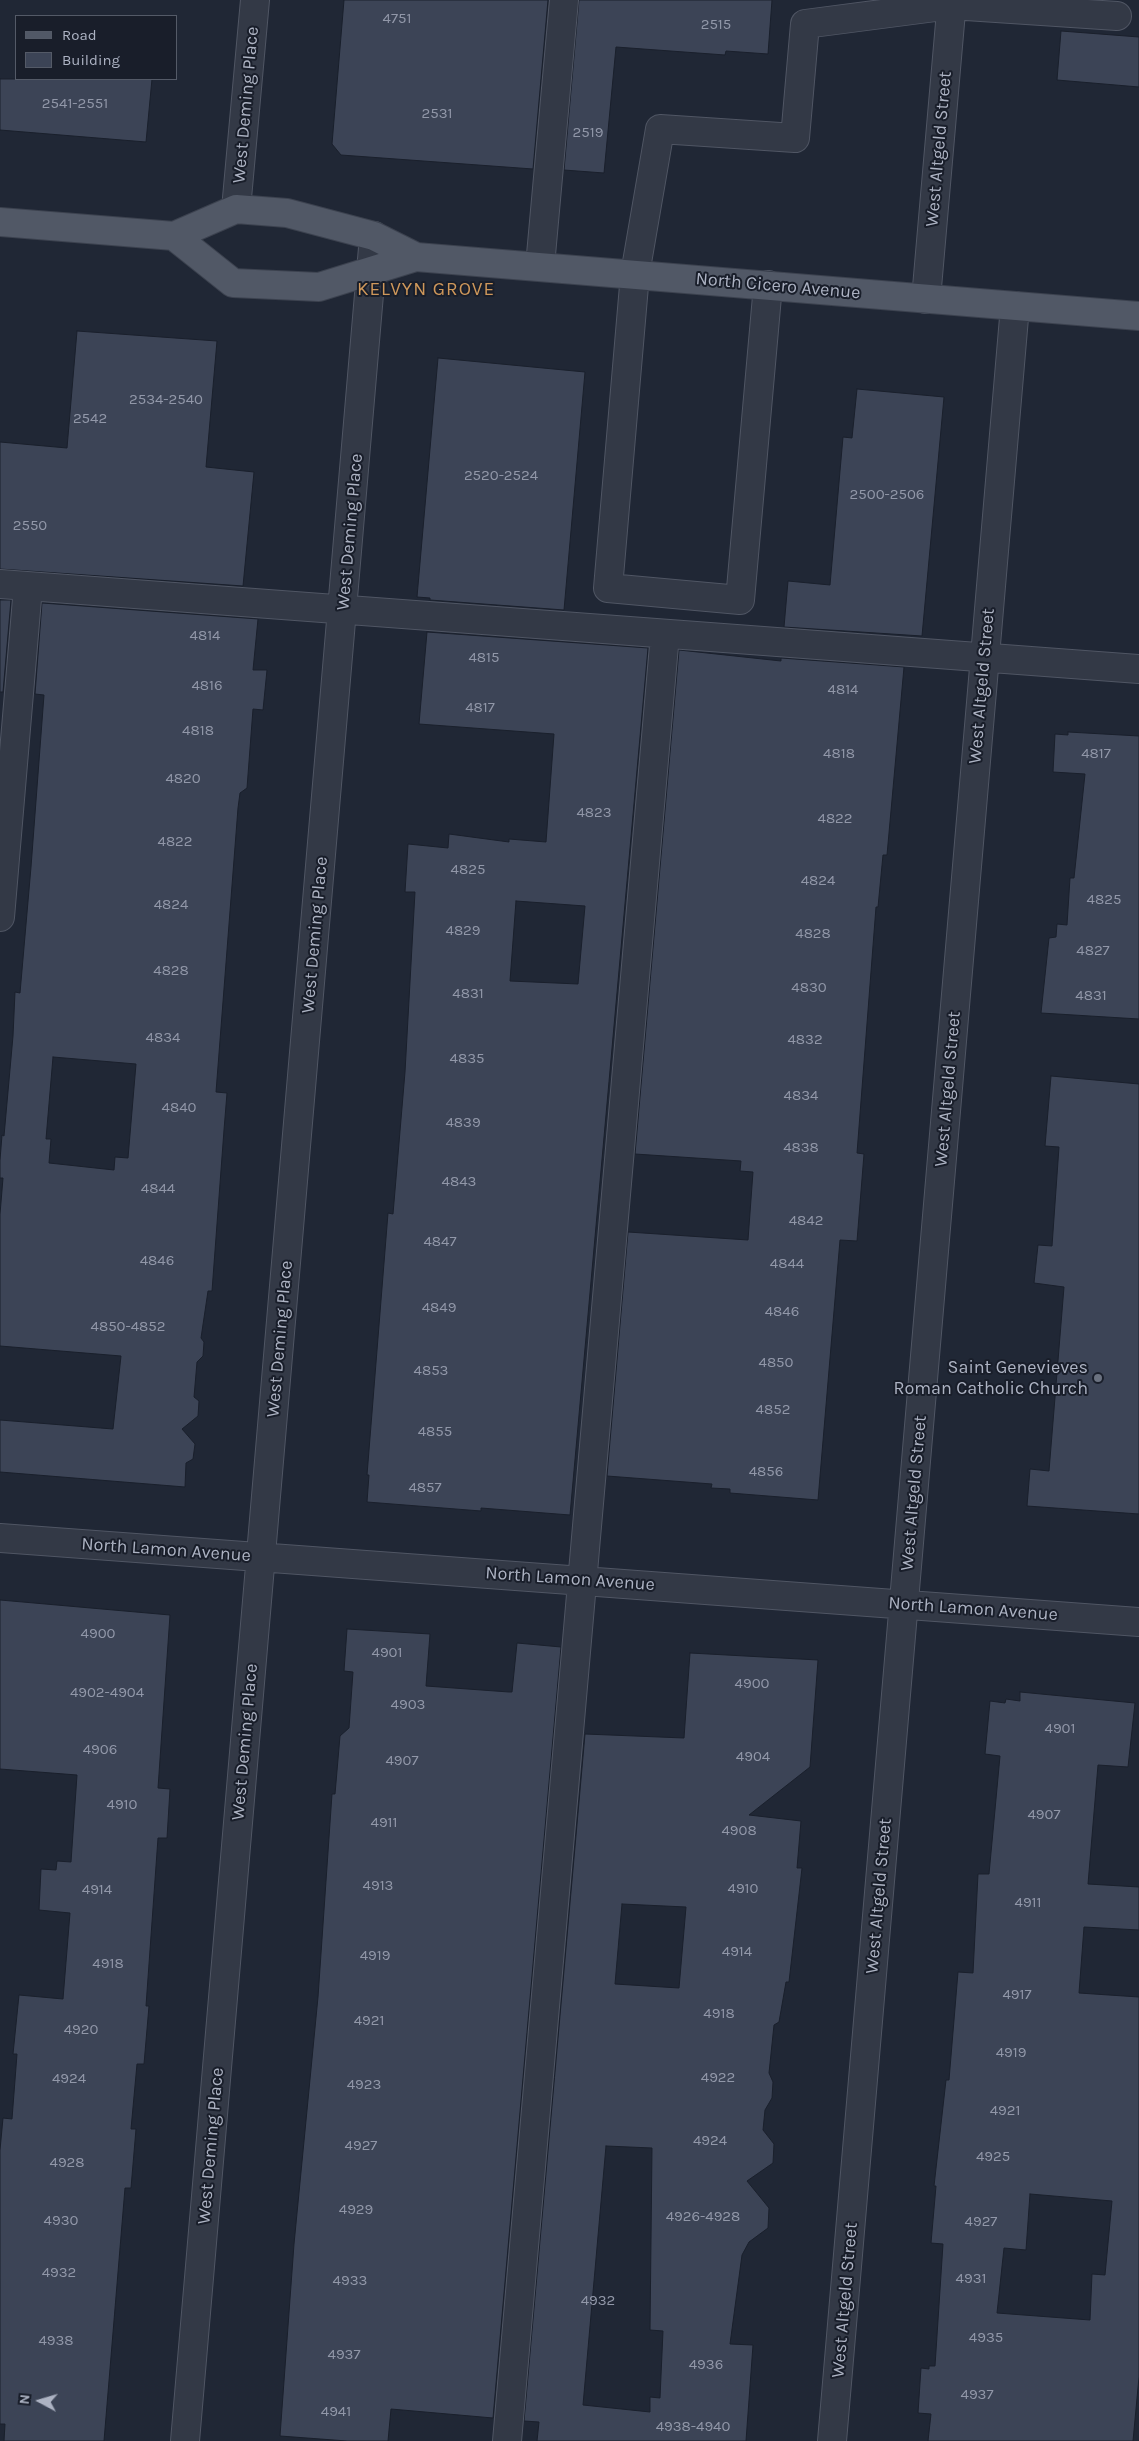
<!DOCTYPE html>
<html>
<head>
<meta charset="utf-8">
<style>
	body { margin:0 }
	#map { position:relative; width:1139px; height:2441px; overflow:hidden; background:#202735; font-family:Karla,sans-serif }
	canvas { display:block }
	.legend { position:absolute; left:15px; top:15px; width:162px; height:65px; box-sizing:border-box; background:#191e2a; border:1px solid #545a67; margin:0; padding:6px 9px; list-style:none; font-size:15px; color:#adb3c3 }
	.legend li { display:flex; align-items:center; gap:10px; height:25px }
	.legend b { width:25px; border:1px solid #545a67 }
	.north { position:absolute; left:15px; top:2376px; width:50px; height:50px; -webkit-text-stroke:4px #191e2a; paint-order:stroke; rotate:276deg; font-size:14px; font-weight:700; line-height:20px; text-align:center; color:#adb3c3 }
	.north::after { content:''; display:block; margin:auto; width:18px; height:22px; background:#adb3c3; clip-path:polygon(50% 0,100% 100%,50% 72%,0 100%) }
</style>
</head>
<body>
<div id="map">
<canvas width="1139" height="2441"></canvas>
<ul class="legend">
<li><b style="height:6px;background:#515866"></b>Road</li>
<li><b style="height:14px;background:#3c4456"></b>Building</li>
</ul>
<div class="north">N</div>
</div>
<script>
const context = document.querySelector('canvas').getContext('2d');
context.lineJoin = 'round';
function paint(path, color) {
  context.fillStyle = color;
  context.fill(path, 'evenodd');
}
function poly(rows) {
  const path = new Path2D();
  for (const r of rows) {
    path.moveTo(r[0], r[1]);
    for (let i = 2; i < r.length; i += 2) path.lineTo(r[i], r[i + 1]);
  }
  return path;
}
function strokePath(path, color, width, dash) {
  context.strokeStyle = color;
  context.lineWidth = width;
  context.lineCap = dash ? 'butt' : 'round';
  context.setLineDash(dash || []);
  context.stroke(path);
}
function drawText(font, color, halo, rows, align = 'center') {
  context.font = font + ' Karla,sans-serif';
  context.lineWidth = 4;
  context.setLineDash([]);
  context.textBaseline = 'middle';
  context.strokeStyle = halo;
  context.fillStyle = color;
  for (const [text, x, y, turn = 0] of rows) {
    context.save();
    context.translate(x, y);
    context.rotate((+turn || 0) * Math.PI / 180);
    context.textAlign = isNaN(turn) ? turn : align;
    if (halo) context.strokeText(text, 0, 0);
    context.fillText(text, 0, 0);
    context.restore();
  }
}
const building = poly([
	[344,0,548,0,533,169,341,155,332,144,344,0],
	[579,0,772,0,768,54,726,51,725,55,616,47,604,173,564,170,579,0],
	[1061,31,1139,37,1139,87,1057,80,1061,31],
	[0,79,152,79,146,142,0,130,0,79],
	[77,331,217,341,206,467,254,472,243,586,0,569,0,442,67,448,77,331],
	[438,358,585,372,564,610,430,600,430,598,417,597,438,358],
	[857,389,944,397,922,636,784,627,788,581,830,585,843,437,852,438,857,389],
	[0,600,11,600,3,692,0,692,0,600],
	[42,603,258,619,253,670,267,670,263,710,253,709,247,788,240,793,238,808,216,1092,227,1093,224,1130,212,1291,208,1291,201,1338,204,1342,203,1356,197,1362,194,1397,199,1401,198,1416,182,1429,195,1444,193,1459,186,1463,185,1487,0,1472,0,1420,113,1429,121,1356,0,1346,0,1214,3,1178,0,1178,0,1160,2,1135,4,1136,13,1036,15,992,20,993,31,867,44,695,35,694,42,603],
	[53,1057,136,1064,128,1158,115,1157,114,1170,49,1163,51,1139,46,1139,53,1057],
	[427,632,648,648,570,1515,481,1508,481,1511,367,1502,369,1475,367,1475,388,1213,393,1214,405,1072,415,892,405,892,408,844,448,848,449,834,509,842,509,839,546,842,554,734,419,724,427,632],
	[516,901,585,906,578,984,510,981,516,901],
	[679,650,781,661,781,658,904,667,887,855,883,855,878,907,876,907,857,1153,864,1154,857,1241,840,1240,818,1500,730,1493,730,1489,711,1488,712,1484,607,1476,628,1232,748,1240,753,1172,740,1171,741,1161,635,1154,679,650],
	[1068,732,1139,736,1139,1019,1041,1013,1049,938,1056,937,1057,924,1067,925,1070,878,1074,878,1085,774,1053,772,1055,734,1068,735,1068,732],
	[1051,1076,1139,1084,1139,1514,1027,1506,1030,1469,1049,1471,1064,1287,1034,1283,1038,1245,1052,1246,1059,1147,1045,1146,1051,1076],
	[0,1600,170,1615,158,1788,170,1789,167,1838,158,1838,146,2006,149,2006,144,2064,137,2064,131,2129,136,2129,131,2188,125,2188,104,2441,4,2441,5,2424,0,2424,0,2150,3,2118,12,2119,17,2054,13,2054,19,1995,63,1999,70,1913,39,1910,41,1869,56,1870,57,1861,71,1862,77,1775,0,1769,0,1600],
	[347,1629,430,1634,426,1686,509,1692,512,1692,517,1643,561,1647,493,2418,391,2409,388,2441,347,2441,280,2436,294,2244,318,1997,332,1794,335,1794,340,1736,349,1728,353,1672,344,1671,347,1629],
	[690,1653,818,1660,810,1767,749,1815,801,1821,797,1868,802,1868,789,1982,786,1982,779,2022,774,2025,769,2073,773,2082,772,2098,765,2110,763,2130,774,2144,773,2163,747,2181,769,2208,768,2228,749,2242,742,2255,730,2344,753,2345,746,2441,537,2441,539,2422,524,2421,585,1734,684,1738,690,1653],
	[622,1904,686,1907,679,1988,615,1984,622,1904],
	[606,2146,652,2148,650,2330,663,2331,660,2398,650,2397,650,2412,583,2405,606,2146],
	[1020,1692,1135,1703,1128,1767,1098,1765,1088,1884,1139,1887,1139,1930,1084,1927,1079,1993,1139,1997,1139,2377,1133,2441,928,2441,931,2414,918,2413,921,2368,929,2369,929,2366,935,2366,943,2244,931,2243,936,2186,934,2186,946,2080,949,2080,958,1972,973,1973,978,1874,989,1874,1000,1756,985,1754,990,1701,1005,1703,1006,1699,1020,1701,1020,1692],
	[1030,2194,1112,2201,1105,2275,1092,2274,1090,2320,997,2313,1004,2248,1026,2250,1030,2194]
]);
paint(building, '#3c4456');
strokePath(building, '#1a202c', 1);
const minor = poly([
	[236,209,255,0],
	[540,266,564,0],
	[768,285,740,600,608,588,635,274,660,129,795,138,805,24,951,5,1117,16],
	[926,299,952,0],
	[0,584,1139,669],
	[0,917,28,587],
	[0,1538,1139,1622],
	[185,2441,374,236],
	[507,2441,665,634],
	[832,2441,1015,306]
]);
const major = poly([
	[0,222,174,236,236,209,287,213,374,236,416,257,1139,316],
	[174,236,233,283,319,287,416,257]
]);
strokePath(minor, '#505664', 30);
strokePath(major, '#3c424f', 30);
strokePath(minor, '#333946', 28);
strokePath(major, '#515866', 28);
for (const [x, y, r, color] of [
	[1098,1378,5,"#6b7280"]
]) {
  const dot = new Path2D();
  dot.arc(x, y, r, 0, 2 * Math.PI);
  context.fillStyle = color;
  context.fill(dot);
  strokePath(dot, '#191e2a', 2);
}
drawText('15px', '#9197a8', null, [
	["4751",397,19],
	["2515",716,25],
	["2541-2551",75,104],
	["2531",437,114],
	["2519",588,133],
	["2534-2540",166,400],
	["2542",90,419],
	["2520-2524",501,476],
	["2500-2506",887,495],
	["2550",30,526],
	["4814",205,636],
	["4815",484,658],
	["4816",207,686],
	["4814",843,690],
	["4817",480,708],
	["4818",198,731],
	["4818",839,754],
	["4817",1096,754],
	["4820",183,779],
	["4823",594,813],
	["4822",835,819],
	["4822",175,842],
	["4825",468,870],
	["4824",818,881],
	["4825",1104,900],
	["4824",171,905],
	["4829",463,931],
	["4828",813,934],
	["4827",1093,951],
	["4828",171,971],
	["4830",809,988],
	["4831",468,994],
	["4831",1091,996],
	["4834",163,1038],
	["4832",805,1040],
	["4835",467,1059],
	["4834",801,1096],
	["4840",179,1108],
	["4839",463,1123],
	["4838",801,1148],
	["4843",459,1182],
	["4844",158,1189],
	["4842",806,1221],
	["4847",440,1242],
	["4846",157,1261],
	["4844",787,1264],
	["4849",439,1308],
	["4846",782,1312],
	["4850-4852",128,1327],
	["4850",776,1363],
	["4853",431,1371],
	["4852",773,1410],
	["4855",435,1432],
	["4856",766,1472],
	["4857",425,1488],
	["4900",98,1634],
	["4901",387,1653],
	["4900",752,1684],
	["4902-4904",107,1693],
	["4903",408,1705],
	["4901",1060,1729],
	["4906",100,1750],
	["4904",753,1757],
	["4907",402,1761],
	["4910",122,1805],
	["4907",1044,1815],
	["4911",384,1823],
	["4908",739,1831],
	["4913",378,1886],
	["4910",743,1889],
	["4914",97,1890],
	["4911",1028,1903],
	["4914",737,1952],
	["4919",375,1956],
	["4918",108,1964],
	["4917",1017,1995],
	["4918",719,2014],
	["4921",369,2021],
	["4920",81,2030],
	["4919",1011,2053],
	["4922",718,2078],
	["4924",69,2079],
	["4923",364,2085],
	["4921",1005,2111],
	["4924",710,2141],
	["4927",361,2146],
	["4925",993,2157],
	["4928",67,2163],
	["4929",356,2210],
	["4926-4928",703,2217],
	["4930",61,2221],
	["4927",981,2222],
	["4932",59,2273],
	["4931",971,2279],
	["4933",350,2281],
	["4932",598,2301],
	["4935",986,2338],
	["4938",56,2341],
	["4937",344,2355],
	["4936",706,2365],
	["4937",977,2395],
	["4941",336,2412],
	["4938-4940",693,2427]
]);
drawText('18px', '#adb3c3', '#191e2a', [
	["West Deming Place",246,105,-85],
	["West Altgeld Street",939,149,-85],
	["North Cicero Avenue",778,286,5],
	["West Deming Place",350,532,-85],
	["West Altgeld Street",982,686,-85],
	["West Deming Place",315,935,-85],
	["West Altgeld Street",948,1089,-85],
	["West Deming Place",280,1339,-85],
	["West Altgeld Street",914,1493,-85],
	["North Lamon Avenue",166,1550,4],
	["North Lamon Avenue",570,1579,4],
	["North Lamon Avenue",973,1609,4],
	["West Deming Place",245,1742,-85],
	["West Altgeld Street",879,1896,-85],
	["West Deming Place",211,2146,-85],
	["West Altgeld Street",845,2300,-85]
]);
drawText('18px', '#adb3c3', '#191e2a', [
	["Saint Genevieves",1088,1368],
	["Roman Catholic Church",1088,1389]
], 'right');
context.letterSpacing = '1px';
drawText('19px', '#cf985b', '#191e2a', [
	["KELVYN GROVE",426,290]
]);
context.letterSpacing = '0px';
</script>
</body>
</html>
